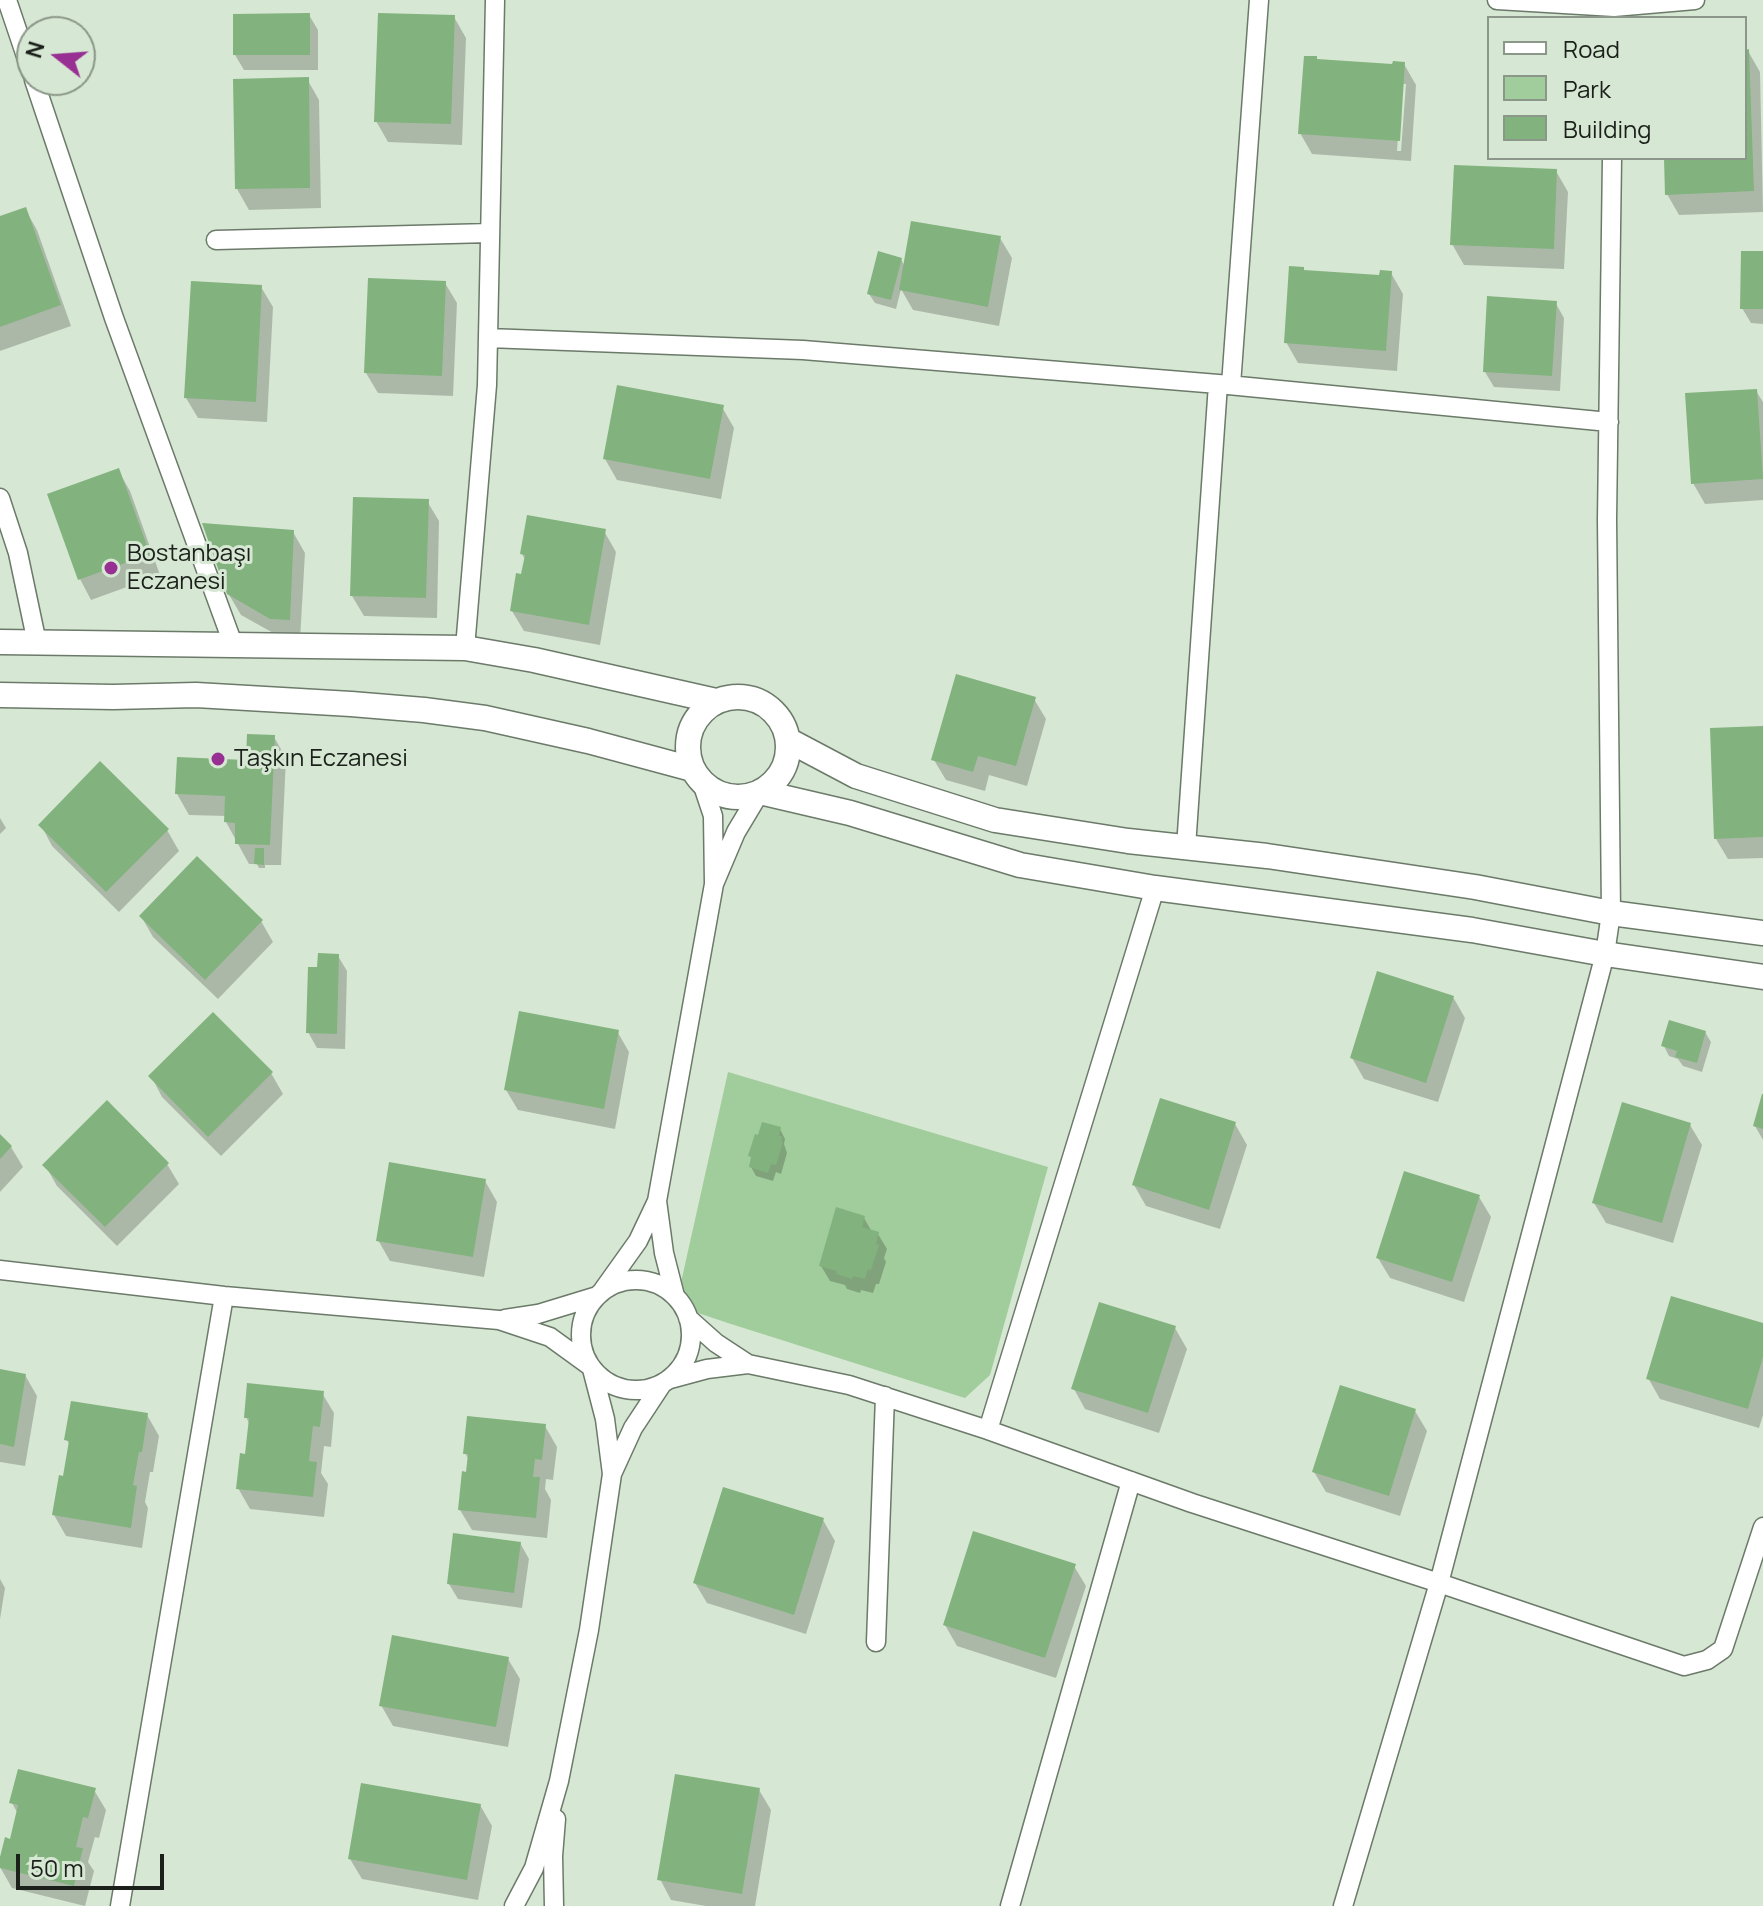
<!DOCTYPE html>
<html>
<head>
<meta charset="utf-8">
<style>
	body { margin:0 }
	#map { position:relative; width:1763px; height:1906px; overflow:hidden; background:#d6e7d3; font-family:Manrope,sans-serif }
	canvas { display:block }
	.legend { position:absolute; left:1487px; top:16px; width:260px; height:144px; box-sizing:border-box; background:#d6e7d3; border:2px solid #8b9889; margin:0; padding:10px 14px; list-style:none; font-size:24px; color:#1b211a }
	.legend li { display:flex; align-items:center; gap:16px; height:40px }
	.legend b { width:40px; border:2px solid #8b9889 }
	.north { position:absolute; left:16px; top:16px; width:80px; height:80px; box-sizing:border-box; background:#d6e7d3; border:2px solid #8b9889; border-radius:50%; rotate:287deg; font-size:22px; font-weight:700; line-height:32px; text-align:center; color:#1b211a }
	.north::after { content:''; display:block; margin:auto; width:28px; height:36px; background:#983093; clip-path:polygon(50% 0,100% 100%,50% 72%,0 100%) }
	.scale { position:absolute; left:16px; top:1854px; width:148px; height:36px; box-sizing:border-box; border:4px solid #1b211a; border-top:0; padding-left:10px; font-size:24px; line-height:28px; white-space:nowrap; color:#1b211a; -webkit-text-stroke:6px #d6e7d3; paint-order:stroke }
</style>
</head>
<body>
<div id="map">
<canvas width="1763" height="1906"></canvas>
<ul class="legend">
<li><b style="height:10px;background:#fff"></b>Road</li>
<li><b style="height:22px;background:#a1cc9b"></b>Park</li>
<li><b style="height:22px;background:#82b27d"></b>Building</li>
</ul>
<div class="north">N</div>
<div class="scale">50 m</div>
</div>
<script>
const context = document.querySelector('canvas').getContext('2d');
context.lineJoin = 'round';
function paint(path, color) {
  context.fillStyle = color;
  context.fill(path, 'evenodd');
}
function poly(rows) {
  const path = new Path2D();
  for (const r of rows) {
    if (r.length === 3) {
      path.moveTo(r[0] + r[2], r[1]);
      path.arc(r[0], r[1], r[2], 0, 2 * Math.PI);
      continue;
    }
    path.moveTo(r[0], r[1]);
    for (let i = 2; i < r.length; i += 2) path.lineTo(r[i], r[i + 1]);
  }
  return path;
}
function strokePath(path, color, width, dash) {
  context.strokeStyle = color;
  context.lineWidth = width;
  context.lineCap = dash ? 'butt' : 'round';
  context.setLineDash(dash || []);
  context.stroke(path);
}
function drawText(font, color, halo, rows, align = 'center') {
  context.font = font + ' Manrope,sans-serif';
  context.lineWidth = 6;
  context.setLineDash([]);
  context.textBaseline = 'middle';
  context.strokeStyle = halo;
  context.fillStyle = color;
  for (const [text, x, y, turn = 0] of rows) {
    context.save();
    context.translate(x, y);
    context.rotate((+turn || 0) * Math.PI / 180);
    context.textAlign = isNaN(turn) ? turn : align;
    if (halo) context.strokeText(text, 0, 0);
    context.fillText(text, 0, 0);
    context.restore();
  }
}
paint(poly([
	[728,1072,1048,1167,990,1375,965,1398,731,1324,698,1313,688,1304,680,1287]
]), '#a1cc9b');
paint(poly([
	[309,15,318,30,318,70,244,70,235,55],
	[454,17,466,38,462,145,388,142,376,121],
	[1748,51,1760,72,1763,212,1679,215,1667,194,1666,158,1745,158,1745,52],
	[1317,61,1394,66,1404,64,1416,85,1411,161,1312,154,1300,133],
	[1402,84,1406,84,1401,151,1397,151],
	[307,79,319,100,321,208,249,210,237,189],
	[1556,171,1568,192,1564,269,1464,265,1452,244],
	[25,209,37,230,71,326,0,351,0,218],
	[1000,238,1012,258,999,326,913,310,901,289,896,309,875,303,869,294,901,259,905,267],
	[1763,253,1763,324,1751,323,1742,308],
	[1304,272,1381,277,1391,273,1403,294,1397,371,1298,363,1286,342],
	[445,283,457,303,453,396,378,393,366,373],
	[261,287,273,307,267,422,198,418,186,398],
	[1555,302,1564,318,1560,391,1494,387,1485,372],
	[1756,391,1763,402,1763,500,1705,504,1693,483],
	[722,407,734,428,721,499,617,480,605,459],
	[118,470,130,491,160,575,91,600,80,579],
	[427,501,439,521,437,618,364,616,352,596],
	[604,531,616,552,600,645,524,631,512,611,523,576,526,561,522,554],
	[293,532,305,553,300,640,284,639,241,615,228,593],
	[1034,699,1046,719,1027,786,989,775,985,791,946,780,934,760],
	[1763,728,1763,858,1728,859,1716,839],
	[274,737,286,758,281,865,265,865,265,868,259,868,257,864,249,864,226,822,226,816,189,815,177,794,248,762],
	[0,818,6,828,0,834],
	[41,825,167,830,179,851,119,912,52,846],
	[141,916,261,921,273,942,218,999,153,937],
	[338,956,347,971,345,1049,317,1048,308,1032,319,969],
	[1453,997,1465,1018,1438,1102,1364,1079,1352,1058],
	[617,1031,629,1052,615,1129,518,1110,506,1090],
	[1705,1032,1711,1042,1702,1072,1683,1066,1678,1059,1669,1056,1664,1046],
	[271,1073,283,1094,221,1156,162,1097,151,1076],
	[1763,1098,1763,1140,1755,1126],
	[1235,1124,1247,1145,1220,1229,1146,1206,1134,1185],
	[1690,1125,1702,1145,1673,1243,1606,1223,1594,1203],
	[780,1129,785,1139,784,1144,787,1153,781,1174,776,1172,773,1181,756,1176,751,1167],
	[0,1137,11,1147,23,1167,0,1192],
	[167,1164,179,1184,117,1246,57,1186,45,1165],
	[485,1181,497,1202,484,1277,390,1261,378,1240],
	[1479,1197,1491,1217,1464,1302,1390,1278,1378,1258],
	[864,1218,872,1232,878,1234,887,1249,884,1258,886,1262,879,1284,876,1284,873,1293,861,1290,860,1293,847,1289,845,1285,830,1281,821,1266],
	[1763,1325,1763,1415,1759,1428,1660,1399,1648,1378],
	[1175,1328,1187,1349,1159,1433,1085,1409,1074,1389],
	[0,1371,25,1375,37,1396,25,1466,0,1462],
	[322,1393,334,1413,331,1447,324,1446,321,1473,328,1484,324,1517,250,1509,238,1488,247,1456,250,1425,246,1417],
	[1415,1411,1427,1431,1400,1516,1326,1492,1314,1472],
	[147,1415,159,1436,153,1472,150,1472,145,1502,148,1508,142,1548,66,1536,54,1515,65,1478,70,1446,67,1440],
	[545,1426,557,1447,553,1480,546,1479,545,1489,551,1500,547,1538,472,1530,460,1510,469,1460,465,1453],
	[823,1520,835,1541,806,1634,707,1603,695,1583],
	[520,1543,529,1559,522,1608,458,1599,449,1584],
	[1074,1566,1086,1586,1056,1678,957,1646,945,1625],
	[0,1579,5,1588,0,1619],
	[508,1659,520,1679,508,1747,393,1726,381,1705],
	[94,1790,106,1810,99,1838,95,1837,88,1862,94,1871,85,1906,12,1888,0,1867,12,1841,18,1814,12,1803],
	[759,1790,771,1810,755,1906,706,1906,671,1900,660,1879],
	[480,1805,492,1826,478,1900,362,1879,350,1859]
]), '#0003');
paint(poly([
	[310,13,310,55,233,55,233,14],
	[378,13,455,15,451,124,374,122],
	[1749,49,1754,191,1665,195,1664,158,1745,158,1745,50],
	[1304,56,1317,56,1317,59,1392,64,1393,61,1405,62,1400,141,1298,134],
	[309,77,310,188,235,189,233,79],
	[1454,165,1557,169,1554,249,1450,245],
	[26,207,61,305,0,327,0,216],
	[911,221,1001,236,988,307,899,290],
	[878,251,902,258,891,300,867,294],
	[1741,251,1763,251,1763,309,1740,309],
	[1289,266,1304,267,1304,270,1379,275,1380,270,1392,271,1386,351,1284,343],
	[368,278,446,281,442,376,364,373],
	[191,281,262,285,256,402,184,398],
	[1487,296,1557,301,1552,376,1483,372],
	[617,385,724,405,710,479,603,459],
	[1757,389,1763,479,1691,484,1685,393],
	[119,468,150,554,78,580,47,494],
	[353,497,429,499,426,598,350,596],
	[527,515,606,529,589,625,510,611,516,573,521,574,525,555,520,554],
	[202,523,294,530,290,620,270,619,227,594],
	[956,674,1036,697,1016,766,978,756,973,772,931,760],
	[1763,726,1763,837,1714,839,1710,728],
	[247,734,275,735,270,845,235,844,235,823,224,822,225,796,175,794,177,757,246,760],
	[100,761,169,829,106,892,38,825],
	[255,848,264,848,264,865,254,864],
	[197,856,263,920,205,980,139,916],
	[318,953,339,954,337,1034,306,1033,308,967,317,967],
	[1377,971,1454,996,1426,1083,1350,1058],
	[519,1011,619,1030,604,1109,504,1090],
	[213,1012,273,1072,208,1137,148,1076],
	[1669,1020,1706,1031,1697,1063,1675,1057,1677,1051,1661,1046],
	[1762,1094,1763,1094,1763,1129,1753,1126],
	[1160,1098,1236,1122,1209,1210,1132,1185],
	[107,1100,169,1163,105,1227,42,1165],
	[1622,1102,1691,1123,1662,1223,1592,1203],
	[762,1122,781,1127,779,1136,782,1136,781,1141,783,1142,776,1165,771,1164,768,1173,749,1167,751,1157,748,1156,755,1134,758,1135],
	[0,1134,12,1146,0,1159],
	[389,1162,486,1179,473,1257,376,1241],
	[1404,1171,1480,1195,1452,1282,1376,1258],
	[836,1207,865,1216,862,1227,879,1232,876,1244,879,1245,871,1270,868,1269,865,1279,853,1276,852,1279,836,1274,837,1271,819,1266],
	[1671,1296,1763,1323,1763,1357,1748,1409,1646,1379],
	[1099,1302,1176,1326,1148,1413,1071,1389],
	[0,1369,26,1374,14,1447,0,1444],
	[247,1383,324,1391,320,1427,313,1426,309,1461,317,1462,313,1497,236,1489,240,1453,245,1454,249,1418,244,1418],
	[1340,1385,1416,1409,1389,1496,1312,1472],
	[71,1401,148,1413,142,1452,139,1452,133,1485,137,1486,131,1528,52,1515,59,1475,63,1476,69,1441,64,1440],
	[467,1416,546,1424,542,1460,535,1459,533,1477,540,1477,536,1518,458,1510,462,1471,466,1472,468,1454,463,1454],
	[723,1487,824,1518,794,1615,693,1583],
	[973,1531,1076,1564,1045,1658,943,1625],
	[453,1533,521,1542,514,1593,447,1584],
	[392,1635,509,1657,496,1727,379,1706],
	[18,1769,96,1788,88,1818,83,1817,76,1847,83,1848,74,1886,0,1868,0,1857,5,1837,10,1839,18,1805,9,1803],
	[675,1774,760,1788,742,1894,657,1880],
	[361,1783,481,1804,467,1880,348,1859]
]), '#82b27d');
const minor = poly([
	[7,0,32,74],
	[1497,0,1614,7,1695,0],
	[34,80,114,318,233,644],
	[216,240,490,233],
	[488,338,803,350,1218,384,1186,847],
	[1218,384,1609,422],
	[1231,385,1259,0],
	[0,498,18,553,37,643],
	[465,648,487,385,495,0],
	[702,783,713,816,714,884,736,832,760,792],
	[657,1201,664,1253,675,1296],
	[0,1270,224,1296,499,1320,550,1337,590,1366],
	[636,1335,55],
	[603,1290,638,1241,657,1201,714,884],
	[688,1318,716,1343,748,1364],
	[505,1319,538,1314,597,1296],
	[670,1379,707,1369,748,1364,849,1385,988,1430,1192,1503,1439,1583,1605,954,1611,913,1607,519,1612,158],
	[988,1430,1155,888],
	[612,1474,633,1428,662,1384],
	[876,1642,885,1396],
	[120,1906,224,1296],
	[514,1906,534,1868,559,1781,589,1630,612,1474,605,1419,592,1369],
	[554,1906,553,1856,556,1819],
	[1010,1906,1131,1481],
	[1343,1906,1439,1583,1684,1666,1707,1660,1723,1649,1763,1527]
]);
const secondary = poly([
	[0,642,465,648,534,660,716,701],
	[0,695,113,697,196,695,351,704,424,710,485,718,588,741,692,769],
	[738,747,50],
	[788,740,856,776,995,820,1128,841,1267,856,1475,887,1611,913,1763,933],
	[760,792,850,813,1020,865,1155,888,1472,930,1605,954,1763,977]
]);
strokePath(minor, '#6b7a69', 21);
strokePath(secondary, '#6b7a69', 27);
strokePath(minor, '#fff', 18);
strokePath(secondary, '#fff', 24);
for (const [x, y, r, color] of [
	[111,568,8,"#983093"],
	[218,759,8,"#983093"]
]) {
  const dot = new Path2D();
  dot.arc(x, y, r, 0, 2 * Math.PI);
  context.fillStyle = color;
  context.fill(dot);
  strokePath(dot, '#d6e7d3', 3);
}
drawText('24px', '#1b211a', '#d6e7d3', [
	["Bostanbaşı",127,554],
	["Eczanesi",127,582],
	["Taşkın Eczanesi",234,759]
], 'left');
</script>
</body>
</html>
